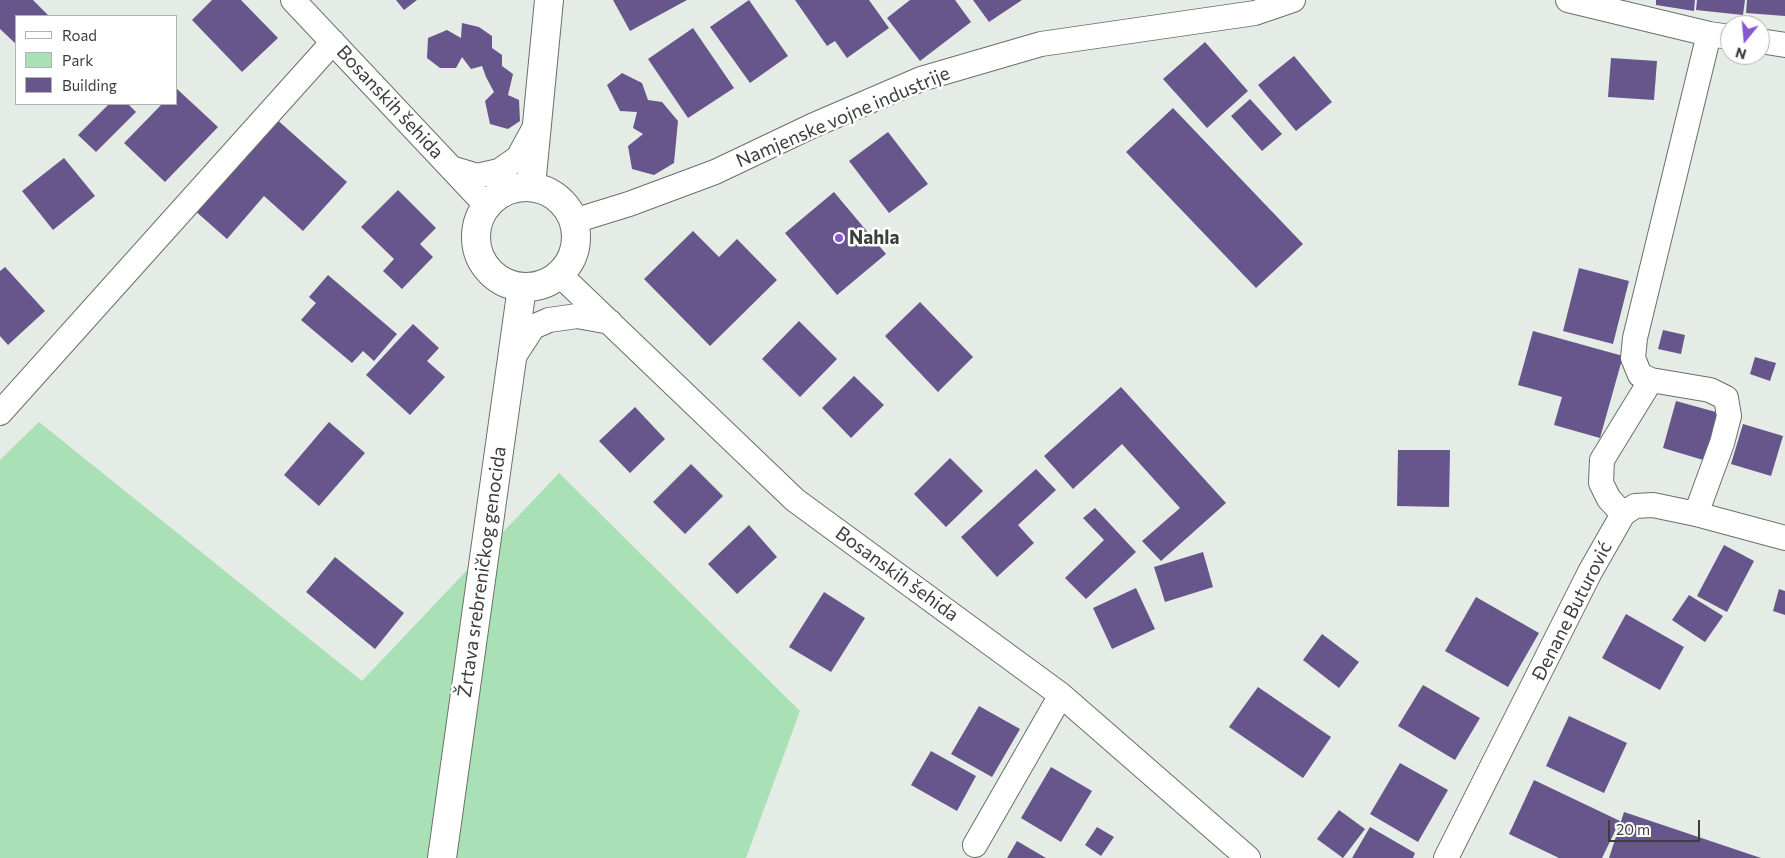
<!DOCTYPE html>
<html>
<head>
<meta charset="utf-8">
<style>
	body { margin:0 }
	#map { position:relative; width:1785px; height:858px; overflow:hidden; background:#e4ece5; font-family:Commissioner,sans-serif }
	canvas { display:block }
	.legend { position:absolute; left:15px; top:15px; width:162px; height:90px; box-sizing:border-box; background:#fff; border:1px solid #b1b2b1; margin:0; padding:6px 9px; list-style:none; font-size:15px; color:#3b3e3b }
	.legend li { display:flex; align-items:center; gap:10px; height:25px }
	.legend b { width:25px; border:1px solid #b1b2b1 }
	.north { position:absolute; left:1720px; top:15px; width:50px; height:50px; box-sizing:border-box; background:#fff; border:1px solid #b1b2b1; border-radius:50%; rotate:197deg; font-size:14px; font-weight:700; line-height:20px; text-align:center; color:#3b3e3b }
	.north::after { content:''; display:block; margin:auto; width:18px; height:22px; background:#8758d1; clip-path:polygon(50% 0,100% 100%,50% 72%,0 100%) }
	.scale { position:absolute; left:1608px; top:820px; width:92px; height:22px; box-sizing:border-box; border:2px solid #3b3e3b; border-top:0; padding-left:6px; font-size:15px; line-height:18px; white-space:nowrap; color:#3b3e3b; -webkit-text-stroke:4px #fff; paint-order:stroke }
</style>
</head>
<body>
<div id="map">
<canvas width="1785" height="858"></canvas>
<ul class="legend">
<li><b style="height:6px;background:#fff"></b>Road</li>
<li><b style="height:14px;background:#aae0b5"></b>Park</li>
<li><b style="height:14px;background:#67568c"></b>Building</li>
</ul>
<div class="north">N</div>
<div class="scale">20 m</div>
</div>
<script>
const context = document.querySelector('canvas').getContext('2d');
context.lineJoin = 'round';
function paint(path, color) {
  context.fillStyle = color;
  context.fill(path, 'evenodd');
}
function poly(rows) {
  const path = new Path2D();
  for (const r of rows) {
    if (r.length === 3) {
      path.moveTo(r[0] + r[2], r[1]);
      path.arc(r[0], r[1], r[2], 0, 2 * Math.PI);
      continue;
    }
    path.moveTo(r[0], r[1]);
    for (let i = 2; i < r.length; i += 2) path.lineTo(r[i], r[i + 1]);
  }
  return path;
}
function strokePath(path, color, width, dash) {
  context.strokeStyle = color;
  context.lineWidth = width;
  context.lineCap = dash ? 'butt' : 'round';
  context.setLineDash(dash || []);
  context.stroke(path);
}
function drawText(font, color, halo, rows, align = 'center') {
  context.font = font + ' Commissioner,sans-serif';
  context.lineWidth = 5;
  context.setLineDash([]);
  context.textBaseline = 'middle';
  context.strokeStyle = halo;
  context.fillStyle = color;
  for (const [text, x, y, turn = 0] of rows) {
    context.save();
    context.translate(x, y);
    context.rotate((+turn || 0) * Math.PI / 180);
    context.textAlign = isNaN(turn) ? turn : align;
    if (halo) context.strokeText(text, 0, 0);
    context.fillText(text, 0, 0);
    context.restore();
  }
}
paint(poly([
	[39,422,362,681,559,473,800,711,746,858,0,858,0,460]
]), '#aae0b5');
paint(poly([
	[0,0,33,0,48,15,47,16,16,16,16,44,0,29],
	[212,0,241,0,278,38,242,72,192,20],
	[396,0,417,0,404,10],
	[613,0,687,0,630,31],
	[749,0,788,56,750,83,710,27],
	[795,0,869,0,889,28,847,58,835,41,827,46],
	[910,0,955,0,971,22,920,61,887,18],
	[973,0,1022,0,989,22],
	[1656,0,1695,0,1694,11,1656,5],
	[1697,0,1745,0,1743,15,1696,10],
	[1747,0,1785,0,1785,16,1746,13],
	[462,23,479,27,492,36,492,48,502,55,502,66,513,74,508,95,519,100,520,121,508,129,490,124,485,101,494,92,486,77,482,66,471,69,462,57,456,68,440,68,427,58,428,38,447,30,461,38],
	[693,28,734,88,688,118,648,59],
	[1205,42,1248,91,1207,128,1163,79],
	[1294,56,1332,102,1296,131,1258,85],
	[1611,58,1657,61,1654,100,1608,97],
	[622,73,642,83,648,100,662,102,678,121,674,163,654,175,632,169,628,146,643,134,633,128,637,112,620,111,607,85],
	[176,88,218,127,165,182,124,143,162,104,176,104],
	[1250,99,1282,134,1262,151,1231,116],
	[109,104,128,104,136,112,96,152,78,135],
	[1173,108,1303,244,1256,288,1126,152],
	[274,117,347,182,303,231,264,196,227,239,193,209],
	[888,132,928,184,889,213,849,161],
	[64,158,95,196,53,230,22,191],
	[398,190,436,228,420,244,433,257,402,289,383,271,394,259,361,227],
	[834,192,886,254,837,295,785,233],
	[693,231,719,257,737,239,777,280,710,346,644,279],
	[5,267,45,311,8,345,0,336,0,271],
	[1579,268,1629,281,1613,344,1563,331],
	[328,275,397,334,374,361,363,351,352,363,301,320,316,303,309,297],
	[920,302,973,357,938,392,885,336],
	[799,321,837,359,800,397,762,359],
	[413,324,439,348,427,361,445,377,410,415,366,375],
	[1663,330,1685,335,1681,354,1658,349],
	[1533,331,1623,356,1600,438,1554,425,1562,397,1518,385],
	[1755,357,1776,363,1770,381,1750,374],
	[854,376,884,405,851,438,822,408],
	[1121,387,1226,503,1161,561,1142,541,1180,508,1122,444,1073,489,1044,456],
	[1676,401,1723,414,1710,462,1663,448],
	[635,407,665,439,630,473,599,441],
	[329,422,365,453,319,506,284,475],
	[1743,424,1783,436,1771,476,1731,464],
	[1398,450,1450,450,1449,507,1397,506],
	[950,458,983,491,946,527,914,494],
	[691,464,723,496,685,534,653,502],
	[1036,469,1056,490,1018,525,1034,543,997,577,961,537],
	[1095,508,1136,552,1086,599,1065,578,1104,540,1083,518],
	[749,525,777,557,737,594,708,564],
	[1724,545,1754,561,1727,612,1697,596],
	[1203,552,1213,587,1165,602,1154,567],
	[335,557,404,613,375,649,306,592],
	[1136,588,1155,629,1112,649,1093,608],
	[1779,589,1785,591,1785,615,1773,611],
	[824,592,865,618,831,672,789,647],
	[1689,595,1723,616,1705,642,1672,620],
	[1476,597,1539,633,1508,687,1445,651],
	[1626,614,1684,647,1660,690,1602,658],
	[1322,634,1359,662,1339,688,1303,660],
	[1423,685,1480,718,1455,760,1398,726],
	[1258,687,1331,737,1303,778,1229,727],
	[979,706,1020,729,992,777,951,754],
	[1569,716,1627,743,1604,793,1546,766],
	[931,751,976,776,957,811,911,785],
	[1400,763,1448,790,1418,842,1370,814],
	[1051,767,1092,791,1061,842,1021,818],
	[1534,780,1620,821,1602,858,1559,858,1509,834],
	[1339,810,1365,829,1343,858,1317,839],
	[1624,812,1761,858,1609,858],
	[1097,827,1114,837,1101,856,1085,845],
	[1370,827,1415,853,1413,858,1352,858],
	[1017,841,1046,858,1007,858]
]), '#67568c');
const minor = poly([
	[293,0,486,205],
	[1568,0,1709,34,1730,37],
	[1760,41,1785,45],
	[451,168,477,176,499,171,518,158,536,125],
	[574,221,629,204,715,172,814,125,921,79,1041,44,1255,13,1293,0],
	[560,275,795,500,1061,695,1248,858],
	[513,358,533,327,549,320,577,316,610,322],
	[0,413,333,42],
	[1623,514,1609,499,1601,483,1602,460,1651,380],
	[1696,514,1722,443,1729,416,1726,398,1710,390,1651,380,1640,375,1633,358,1635,338,1709,34],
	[975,845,1061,695],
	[1446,858,1590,572,1623,514,1635,506,1653,505,1696,514,1785,538]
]);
const tertiary = poly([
	[531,186,549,0],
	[526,237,50],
	[442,858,522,287]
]);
strokePath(minor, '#687069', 26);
strokePath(tertiary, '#687069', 30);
strokePath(minor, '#fff', 24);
strokePath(tertiary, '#fff', 28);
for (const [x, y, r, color] of [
	[839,238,5,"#8758d1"]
]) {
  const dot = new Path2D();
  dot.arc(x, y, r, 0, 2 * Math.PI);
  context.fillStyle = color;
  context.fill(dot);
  strokePath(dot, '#fff', 2);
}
drawText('19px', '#3b3e3b', '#fff', [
	["Bosanskih šehida",390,102,47],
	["Namjenske vojne industrije",843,117,-23],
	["Žrtava srebreničkog genocida",482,572,-82],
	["Bosanskih šehida",897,574,36],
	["Đenane Buturović",1572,611,-63]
]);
drawText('bold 19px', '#3b3e3b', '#fff', [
	["Nahla",849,238]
], 'left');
</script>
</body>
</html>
